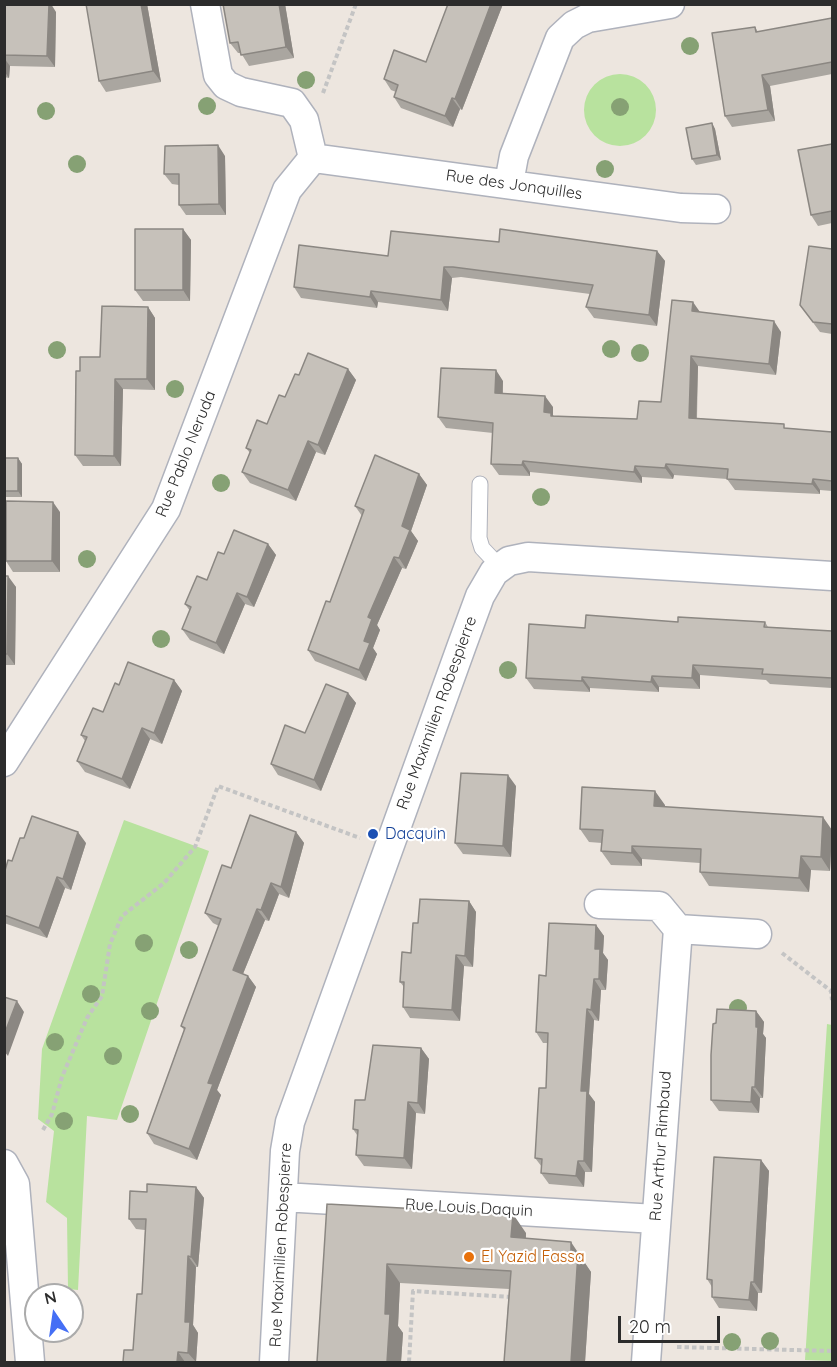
<!DOCTYPE html>
<html>
<head>
<meta charset="utf-8">
<style>
	body { margin:0 }
	#map { position:relative; width:837px; height:1367px; overflow:hidden; background:#ede6df; font-family:Quicksand,sans-serif }
	canvas { display:block }
	.frame { position:absolute; inset:0; border:6px solid #2c2c2c; pointer-events:none }
	.north { position:absolute; left:24px; top:1283px; width:60px; height:60px; box-sizing:border-box; background:#fff; border:2px solid #ababab; border-radius:50%; rotate:347deg; font-size:16px; font-weight:700; line-height:24px; text-align:center; color:#2c2c2c }
	.north::after { content:''; display:block; margin:auto; width:21px; height:27px; background:#456ff5; clip-path:polygon(50% 0,100% 100%,50% 72%,0 100%) }
	.scale { position:absolute; left:618px; top:1316px; width:102px; height:27px; box-sizing:border-box; border:3px solid #2c2c2c; border-top:0; padding-left:8px; font-size:18px; line-height:21px; white-space:nowrap; color:#2c2c2c; -webkit-text-stroke:4px #fff; paint-order:stroke }
</style>
</head>
<body>
<div id="map">
<canvas width="837" height="1367"></canvas>
<div class="frame"></div>
<div class="north">N</div>
<div class="scale">20 m</div>
</div>
<script>
const context = document.querySelector('canvas').getContext('2d');
context.lineJoin = 'round';
function paint(path, color) {
  context.fillStyle = color;
  context.fill(path, 'evenodd');
}
function poly(rows) {
  const path = new Path2D();
  for (const r of rows) {
    if (r.length === 3) {
      path.moveTo(r[0] + r[2], r[1]);
      path.arc(r[0], r[1], r[2], 0, 2 * Math.PI);
      continue;
    }
    path.moveTo(r[0], r[1]);
    for (let i = 2; i < r.length; i += 2) path.lineTo(r[i], r[i + 1]);
  }
  return path;
}
function strokePath(path, color, width, dash) {
  context.strokeStyle = color;
  context.lineWidth = width;
  context.lineCap = dash ? 'butt' : 'round';
  context.setLineDash(dash || []);
  context.stroke(path);
}
function drawText(font, color, halo, rows, align = 'center') {
  context.font = font + ' Quicksand,sans-serif';
  context.lineWidth = 4.5;
  context.setLineDash([]);
  context.textBaseline = 'middle';
  context.strokeStyle = halo;
  context.fillStyle = color;
  for (const [text, x, y, turn = 0] of rows) {
    context.save();
    context.translate(x, y);
    context.rotate((+turn || 0) * Math.PI / 180);
    context.textAlign = isNaN(turn) ? turn : align;
    if (halo) context.strokeText(text, 0, 0);
    context.fillText(text, 0, 0);
    context.restore();
  }
}
paint(poly([
	[620,110,36],
	[124,820,209,851,117,1120,87,1116,78,1290,68,1289,67,1218,46,1202,54,1131,38,1119,42,1049],
	[827,1024,832,1025,832,1361,805,1360]
]), '#b8e29e');
const service = poly([
	[480,484,479,538,482,548,501,568]
]);
const minor = poly([
	[205,4,218,75,226,85,241,92,292,103,304,120,313,158],
	[313,158,681,208,716,209],
	[509,183,514,156,560,38,574,25,588,18,670,4],
	[4,762,166,509,287,190,313,158],
	[599,904,659,906,678,929,646,1362],
	[678,929,757,934],
	[4,1164,15,1184,30,1362],
	[283,1197,656,1219],
	[274,1362,285,1151,290,1122,462,645,480,596,494,572,509,561,528,557,832,576]
]);
strokePath(service, '#afb2bc', 17);
strokePath(minor, '#afb2bc', 31);
strokePath(poly([
	[323,93,356,4],
	[782,953,831,991,832,1000],
	[43,1130,52,1114,62,1077,87,1018,102,996,110,944,122,916,164,883,195,847,218,786,360,838],
	[677,1347,832,1351],
	[409,1362,413,1291,511,1297]
]), '#c4c4c4', 4, [4.5, 3]);
strokePath(service, '#fff', 15);
strokePath(minor, '#fff', 28);
context.fillStyle = '#86a174';
for (const [x, y] of [
	[690,46],
	[306,80],
	[207,106],
	[620,107],
	[46,111],
	[77,164],
	[605,169],
	[611,349],
	[57,350],
	[640,353],
	[175,389],
	[221,483],
	[541,497],
	[87,559],
	[161,639],
	[508,670],
	[144,943],
	[189,950],
	[91,994],
	[738,1008],
	[150,1011],
	[55,1042],
	[113,1056],
	[130,1114],
	[64,1121],
	[770,1341],
	[732,1342]
]) {
  context.beginPath();
  context.arc(x, y, 9, 0, 2 * Math.PI);
  context.fill();
}
paint(poly([
	[4,4,56,12,55,67,10,66,9,78,4,77],
	[147,4,161,82,106,92,99,81],
	[223,4,285,4,294,58,249,66,241,53,238,53,230,43],
	[448,4,503,4,462,110,460,109,453,127,401,108,394,97,396,92,391,90,384,79,426,62],
	[832,18,832,74,770,86,775,121,732,127,725,116,755,27,758,32],
	[712,123,715,129,721,160,696,165,692,159],
	[832,144,832,223,818,226,811,215],
	[225,156,226,215,186,215,179,205,179,185,172,184,164,174],
	[183,229,191,240,190,301,143,301,135,290],
	[499,242,657,251,665,261,657,326,594,318,586,307,590,294,461,277,452,278,448,311,378,302,377,308,301,298,294,287,388,256],
	[832,249,832,334,820,332,800,305],
	[148,307,155,318,155,390,123,389,121,466,83,466,75,455,100,357],
	[700,312,781,332,776,375,698,366,697,418,787,428,832,432,832,491,820,490,820,494,735,490,727,479,674,475,673,479,642,477,642,483,530,472,530,476,499,475,491,464,493,433,446,428,438,417,503,381,503,393,553,407,553,416,637,419,661,402],
	[348,369,356,380,325,455,316,452,296,501,250,483,242,472,250,453,246,448,267,424,299,375],
	[4,458,18,458,22,464,22,497,4,497],
	[419,474,427,485,411,531,418,541,406,569,402,568,377,625,380,630,373,648,377,654,366,681,315,661,308,650,330,602,362,516,355,506],
	[60,512,60,572,13,572,6,561],
	[268,544,276,555,254,607,245,604,224,654,190,640,182,629,190,611,185,604,207,580,224,554],
	[4,576,16,587,15,665,4,665],
	[678,622,765,622,768,627,832,631,832,688,770,684,766,680,700,675,700,689,659,687,659,692,590,688,590,692,534,689,526,678,585,628],
	[174,680,182,691,162,744,150,739,130,789,85,772,77,761,85,741,81,735,103,712,119,685],
	[348,693,356,703,321,791,278,775,271,764,305,733],
	[516,786,511,857,463,854,455,843],
	[665,805,665,807,832,830,830,871,811,870,809,892,709,886,700,872,700,863,642,859,642,866,611,865,601,851,602,843,589,842,580,829],
	[296,832,304,843,289,898,279,894,269,921,265,920,243,974,248,976,256,987,217,1090,221,1095,197,1160,154,1144,147,1133,184,1030,181,1026,219,926,213,923,205,913,231,868],
	[86,843,71,890,65,888,47,938,4,923,4,874,12,861],
	[469,901,476,912,473,967,464,966,460,1021,410,1018,403,1007,404,987,400,982,411,953,418,923],
	[596,925,604,936,603,953,608,960,606,990,601,990,599,1021,594,1020,589,1094,595,1102,592,1172,585,1172,584,1187,549,1184,541,1173,542,1167,535,1158,546,1088,548,1043,543,1043,536,1032,546,976],
	[756,1011,764,1022,763,1034,766,1038,763,1098,760,1098,759,1113,719,1111,711,1100,716,1023],
	[421,1048,429,1059,425,1114,416,1113,412,1169,364,1166,356,1155,357,1135,353,1129,365,1100],
	[761,1160,769,1171,762,1293,758,1293,757,1311,719,1308,712,1297,712,1287,707,1279],
	[196,1187,204,1198,198,1267,196,1267,193,1325,198,1333,196,1362,123,1362,133,1350,142,1294,145,1230,136,1229,129,1219,147,1192],
	[327,1204,526,1233,526,1238,585,1260,584,1262,591,1272,585,1362,504,1362,509,1289,400,1283,398,1326,403,1333,401,1362]
]), '#aaa6a0');
paint(poly([
	[49,4,51,4,56,12,55,67,47,56],
	[141,4,147,4,161,82,153,71],
	[279,4,285,4,294,58,286,47],
	[491,4,503,4,462,110,455,99],
	[4,58,10,66,9,78,4,71],
	[762,75,770,86,775,121,768,110],
	[452,98,460,109,453,127,445,116],
	[712,123,715,129,721,160,717,155],
	[218,145,225,156,226,215,219,204],
	[183,229,191,240,190,301,183,290],
	[657,251,665,261,657,326,649,315],
	[444,267,452,278,448,311,441,300],
	[371,291,378,302,377,308,370,297],
	[693,302,700,312,692,311],
	[148,307,155,318,155,390,147,379],
	[774,321,781,332,776,375,769,364],
	[691,356,698,366,696,429,689,418],
	[348,369,356,380,325,455,318,445],
	[496,370,503,381,502,403,495,393],
	[115,379,123,389,121,466,114,456],
	[545,396,553,407,553,415,559,424,544,412],
	[308,441,316,452,296,501,288,490],
	[18,458,22,464,22,497,18,491],
	[523,461,530,472,530,476,522,465],
	[666,464,674,475,673,479,665,468],
	[635,466,642,477,642,483,634,472],
	[419,474,427,485,411,531,418,541,406,569,399,558,402,526],
	[813,479,820,490,820,494,812,484],
	[53,502,60,512,60,572,52,561],
	[268,544,276,555,254,607,247,597],
	[394,557,402,568,377,625,380,630,373,648,377,654,366,681,359,670,368,617],
	[8,576,16,587,15,665,7,654],
	[237,593,245,604,224,654,216,643],
	[693,665,700,675,700,689,692,678],
	[652,676,659,687,659,692,651,682],
	[582,677,590,688,590,692,582,681],
	[174,680,182,691,162,744,154,733],
	[348,693,356,703,321,791,314,780],
	[142,728,150,739,130,789,122,779],
	[508,775,516,786,511,857,503,846],
	[655,791,665,805,664,820,654,806],
	[823,817,832,830,830,871,821,857],
	[78,832,86,843,71,890,63,879],
	[296,832,304,843,289,898,281,887],
	[632,846,642,859,642,866,632,853],
	[801,856,811,870,809,892,799,878],
	[57,877,65,888,47,938,39,928],
	[271,883,279,894,269,921,261,910],
	[469,901,476,912,473,967,465,956],
	[257,909,265,920,240,981,233,970],
	[596,925,604,936,603,953,608,960,606,990,599,979,595,949],
	[456,955,464,966,460,1021,452,1010],
	[248,976,256,987,217,1090,221,1095,197,1160,189,1149,208,1083],
	[594,979,601,990,599,1021,591,1010],
	[17,1001,24,1012,8,1056,4,1051,4,1035],
	[587,1009,594,1020,589,1094,595,1102,592,1172,584,1161,581,1091],
	[756,1011,764,1022,763,1034,766,1038,763,1098,755,1087],
	[421,1048,429,1059,425,1114,418,1103],
	[752,1087,760,1098,759,1113,751,1102],
	[408,1102,416,1113,412,1169,404,1158],
	[761,1160,769,1171,762,1293,754,1282],
	[578,1161,585,1172,584,1187,576,1176],
	[196,1187,204,1198,198,1267,191,1257],
	[513,1214,526,1233,525,1256,511,1237],
	[571,1242,591,1272,585,1362,571,1362],
	[188,1256,196,1267,193,1325,198,1333,196,1362,188,1353,185,1322],
	[387,1264,400,1283,398,1326,403,1333,401,1362,387,1362,385,1314],
	[751,1282,758,1293,757,1311,749,1300],
	[178,1352,185,1362,177,1362]
]), '#8b8782');
const building = poly([
	[4,4,49,4,47,56,4,55,4,4],
	[86,4,141,4,153,71,99,81,86,4],
	[223,4,279,4,286,47,241,55,238,42,230,43,223,4],
	[448,4,491,4,455,99,452,98,445,116,394,97,398,85,384,79,394,50,426,62,448,4],
	[832,18,832,62,762,75,768,110,725,116,712,33,755,27,756,32,832,18],
	[712,123,717,155,692,159,686,128,712,123],
	[832,144,832,211,811,215,798,150,832,144],
	[218,145,219,204,179,205,179,174,164,174,165,146,218,145],
	[135,229,183,229,183,290,135,290,135,229],
	[500,229,657,251,649,315,586,307,593,285,453,267,444,267,441,300,371,291,370,297,294,287,299,245,388,256,391,231,499,242,500,229],
	[809,246,832,249,832,324,813,322,800,305,809,246],
	[672,300,693,302,692,311,774,321,769,364,691,356,689,418,784,424,784,428,832,432,832,481,813,479,812,484,727,479,728,469,666,464,665,468,635,466,634,472,523,461,522,465,491,464,493,423,438,417,441,368,496,370,495,393,545,396,544,412,551,413,551,416,637,419,639,401,661,402,672,300],
	[102,306,148,307,147,379,115,379,114,456,75,455,76,371,80,371,80,357,100,357,102,306],
	[308,353,348,369,318,445,308,441,288,490,242,472,251,450,246,448,257,420,267,424,279,395,285,397,295,374,299,375,308,353],
	[375,455,419,474,402,526,410,530,399,558,394,557,368,617,372,619,364,641,370,643,359,670,308,650,326,601,330,602,364,510,355,506,375,455],
	[4,458,18,458,18,491,4,491,4,458],
	[6,501,53,502,52,561,6,561,6,501],
	[234,530,268,544,247,597,237,593,216,643,182,629,191,607,185,604,197,576,207,580,218,552,224,554,234,530],
	[4,576,8,576,7,654,4,654,4,576],
	[586,615,678,622,678,617,765,622,764,627,832,631,832,678,762,674,763,669,693,665,692,678,652,676,651,682,582,677,582,681,526,678,529,624,585,628,586,615],
	[128,662,174,680,154,733,142,728,122,779,77,761,87,737,81,735,93,708,103,712,115,683,119,685,128,662],
	[326,684,348,693,314,780,271,764,285,725,305,733,326,684],
	[461,773,508,775,503,846,455,843,461,773],
	[582,787,655,791,654,806,823,817,821,857,801,856,799,878,700,872,701,849,632,846,632,853,601,851,603,830,580,829,582,787],
	[250,815,296,832,281,887,271,883,261,910,257,909,233,970,248,976,208,1083,213,1084,189,1149,147,1133,185,1028,181,1026,221,919,205,913,222,865,231,868,250,815],
	[32,816,78,832,63,879,57,877,39,928,4,915,4,874,8,860,12,861,20,838,24,838,32,816],
	[420,899,469,901,465,956,456,955,452,1010,403,1007,404,982,400,982,402,952,411,953,413,923,418,923,420,899],
	[549,923,596,925,595,949,600,949,599,979,594,979,591,1010,587,1009,581,1091,587,1091,584,1161,578,1161,576,1176,541,1173,542,1159,535,1158,539,1088,546,1088,548,1033,536,1032,539,975,546,976,549,923],
	[4,997,17,1001,4,1035,4,997],
	[717,1009,756,1011,756,1027,758,1027,755,1087,752,1087,751,1102,711,1100,711,1055,713,1024,716,1023,717,1009],
	[373,1045,421,1048,418,1103,408,1102,404,1158,356,1155,358,1130,353,1129,355,1100,365,1100,373,1045],
	[714,1157,761,1160,754,1282,751,1282,749,1300,712,1297,712,1280,707,1279,714,1157],
	[147,1184,196,1187,191,1257,188,1256,185,1322,190,1322,188,1353,178,1352,177,1362,123,1362,124,1350,133,1350,137,1294,142,1294,146,1219,129,1219,130,1191,147,1192,147,1184],
	[327,1204,513,1214,511,1237,571,1242,571,1252,578,1253,571,1362,504,1362,511,1271,387,1264,385,1314,390,1314,387,1362,317,1362,327,1204]
]);
paint(building, '#c6c1ba');
strokePath(building, '#8b8782', 1.5);
for (const [x, y, r, color] of [
	[373,834,6,"#1a4fb4"],
	[469,1257,6,"#e8710a"]
]) {
  const dot = new Path2D();
  dot.arc(x, y, r, 0, 2 * Math.PI);
  context.fillStyle = color;
  context.fill(dot);
  strokePath(dot, '#fff', 2);
}
drawText('16px', '#2c2c2c', '#fff', [
	["Rue des Jonquilles",514,185,8],
	["Rue Pablo Neruda",186,454,-68],
	["Rue Maximilien Robespierre",437,713,-70],
	["Rue Arthur Rimbaud",661,1146,-86],
	["Rue Louis Daquin",469,1208,3],
	["Rue Maximilien Robespierre",281,1245,-87]
]);
drawText('16px', '#164399', '#fff', [
	["Dacquin",385,834]
], 'left');
drawText('16px', '#c56008', '#fff', [
	["El Yazid Fassa",481,1257]
], 'left');
</script>
</body>
</html>
